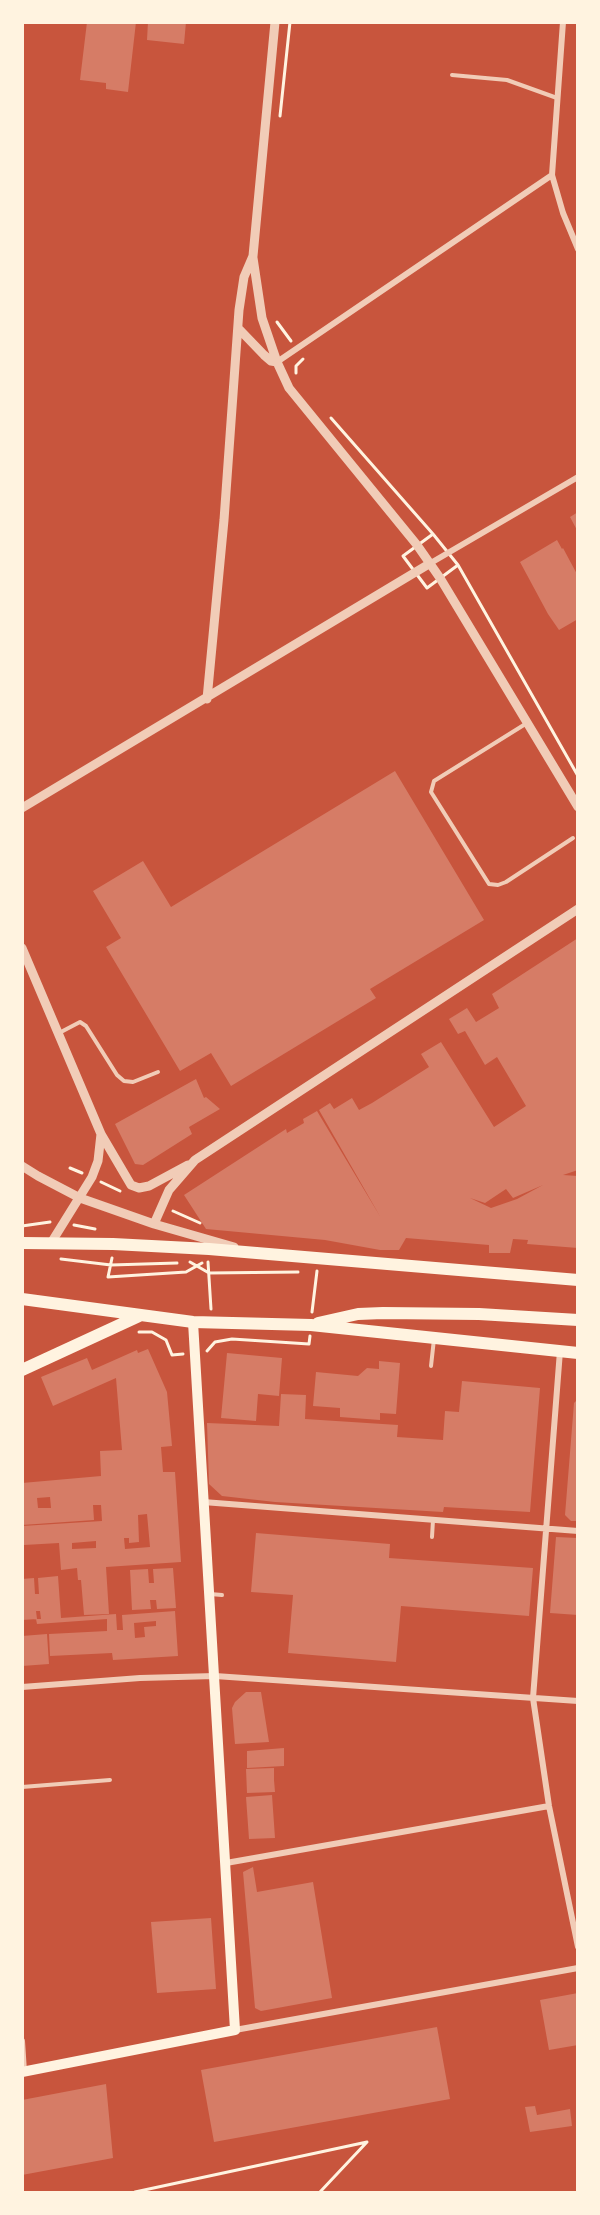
<!DOCTYPE html>
<html>
<head>
<meta charset="utf-8">
<style>
	body { margin:0 }
	#map { position:relative; width:600px; height:2215px; overflow:hidden; background:#c8553d; font-family:Mulish,sans-serif }
	canvas { display:block }
	.frame { position:absolute; inset:0; border:24px solid #fff3e0; pointer-events:none }
</style>
</head>
<body>
<div id="map">
<canvas width="600" height="2215"></canvas>
<div class="frame"></div>
</div>
<script>
const context = document.querySelector('canvas').getContext('2d');
context.lineJoin = 'round';
function paint(path, color) {
  context.fillStyle = color;
  context.fill(path, 'evenodd');
}
function poly(rows) {
  const path = new Path2D();
  for (const r of rows) {
    path.moveTo(r[0], r[1]);
    for (let i = 2; i < r.length; i += 2) path.lineTo(r[i], r[i + 1]);
  }
  return path;
}
function strokePath(path, color, width, dash) {
  context.strokeStyle = color;
  context.lineWidth = width;
  context.lineCap = dash ? 'butt' : 'round';
  context.setLineDash(dash || []);
  context.stroke(path);
}
paint(poly([
	[87,22,136,22,128,92,106,89,106,83,80,80],
	[148,22,186,22,184,44,147,40],
	[578,512,578,532,570,517],
	[557,540,562,549,563,548,578,576,578,619,559,630,548,614,520,562],
	[395,771,484,920,370,989,376,998,231,1086,211,1053,180,1071,106,947,121,938,93,891,143,861,171,907],
	[578,938,578,1170,563,1175,578,1176,578,1248,527,1244,528,1240,513,1239,510,1253,489,1253,489,1245,406,1238,399,1250,380,1250,325,1240,206,1229,184,1195,286,1129,287,1133,304,1123,303,1119,317,1111,381,1218,319,1110,330,1103,334,1109,352,1098,359,1110,372,1103,429,1067,421,1054,441,1042,494,1127,526,1106,497,1057,485,1065,465,1031,458,1034,449,1019,467,1008,476,1022,499,1008,492,994],
	[543,1185,517,1199,491,1208,470,1198,485,1203,506,1189,513,1198],
	[196,1079,204,1098,206,1097,220,1109,189,1127,192,1134,143,1165,135,1164,115,1124],
	[148,1349,167,1392,172,1446,161,1447,163,1472,175,1472,181,1562,106,1567,109,1614,84,1615,81,1580,78,1580,77,1568,61,1570,59,1543,24,1545,22,1526,102,1521,101,1505,93,1505,94,1520,22,1525,22,1483,101,1476,100,1451,122,1450,116,1378,53,1406,41,1377,87,1358,92,1370,137,1350,138,1353],
	[50,1497,51,1508,38,1508,37,1498],
	[147,1514,150,1547,125,1549,124,1538,129,1538,129,1543,139,1542,138,1515],
	[96,1541,96,1548,72,1549,72,1543],
	[227,1353,282,1358,279,1396,258,1394,256,1421,221,1418],
	[379,1361,400,1363,396,1414,380,1413,380,1420,340,1417,340,1408,313,1406,316,1372,358,1376,367,1368,379,1369],
	[462,1381,540,1388,530,1512,444,1507,443,1512,275,1502,222,1496,209,1484,207,1423,279,1426,281,1394,306,1395,305,1419,398,1425,397,1437,443,1440,445,1411,459,1412],
	[578,1399,578,1521,571,1521,565,1515,574,1403],
	[256,1533,390,1544,389,1558,533,1568,529,1616,401,1606,396,1662,288,1653,293,1595,251,1592],
	[556,1537,578,1538,578,1615,550,1613],
	[173,1568,176,1608,157,1609,156,1600,150,1600,151,1609,132,1610,130,1570,148,1569,149,1583,154,1583,153,1569],
	[58,1576,61,1618,116,1614,117,1630,123,1630,122,1615,175,1611,178,1656,113,1660,112,1653,50,1656,49,1634,107,1631,107,1619,37,1624,36,1619,41,1619,40,1611,36,1611,37,1619,22,1620,22,1579,34,1578,35,1594,39,1594,38,1578],
	[156,1621,156,1626,144,1627,145,1637,135,1638,134,1623],
	[47,1634,49,1664,22,1666,22,1636],
	[246,1692,261,1692,269,1742,235,1744,232,1708,235,1702],
	[284,1748,284,1766,247,1768,247,1751],
	[274,1768,274,1780,260,1781,274,1780,275,1792,247,1793,246,1769],
	[272,1795,275,1838,249,1839,246,1797],
	[253,1867,257,1892,313,1882,332,1998,261,2011,255,2008,243,1872],
	[211,1918,216,1989,157,1993,151,1922],
	[578,1993,578,2045,549,2050,540,2000],
	[437,2027,450,2099,214,2142,201,2070],
	[106,2084,113,2158,22,2175,22,2100],
	[535,2106,537,2115,570,2109,572,2126,530,2132,525,2107]
]), '#d67c66');
strokePath(poly([
	[280,116,290,22],
	[277,322,291,341],
	[296,373,296,366,303,359],
	[331,418,433,534],
	[433,534,458,565,427,588,403,556,433,534],
	[458,565,578,776],
	[70,1168,82,1173],
	[101,1182,120,1191],
	[173,1211,200,1223],
	[74,1225,95,1229],
	[22,1226,50,1222],
	[112,1258,108,1277,186,1272,202,1263],
	[61,1259,111,1265,177,1263],
	[190,1262,209,1273,298,1272],
	[208,1262,211,1309],
	[312,1312,317,1271],
	[139,1332,152,1332,166,1340,172,1355,183,1354],
	[207,1351,215,1342,232,1339,309,1344,310,1336],
	[135,2192,367,2142,320,2192]
]), '#fff3e0', 3);
strokePath(poly([
	[452,75,507,80,557,98],
	[527,723,434,781,431,792,489,884,498,885,506,882,573,838],
	[59,1033,80,1022,86,1026,117,1075,124,1081,133,1082,158,1072],
	[431,1366,434,1339],
	[432,1537,433,1520],
	[210,1594,222,1595],
	[22,1787,110,1780]
]), '#f1ccb7', 4);
strokePath(poly([
	[563,22,552,175,563,213,578,249],
	[277,362,552,175],
	[429,564,578,477],
	[560,1351,533,1698,549,1806,578,1947],
	[203,1502,578,1531],
	[22,1687,140,1678,215,1676,578,1701],
	[226,1863,549,1806],
	[235,2030,578,1968],
	[22,2041,24,2072]
]), '#f1ccb7', 6);
strokePath(poly([
	[253,258,262,318,277,362,289,388,417,545,440,578,578,807],
	[238,328,264,355,271,361,277,362],
	[207,699,224,520,239,310,244,277,253,256,275,22],
	[22,808,429,564],
	[22,948,101,1134,131,1185,139,1188,149,1186,188,1165],
	[22,1166,38,1176,80,1198,154,1224,234,1247],
	[154,1224,169,1190,195,1160,578,909],
	[51,1243,92,1177,98,1161,101,1134]
]), '#f1ccb7', 9);
strokePath(poly([
	[22,2072,235,2030,193,1322]
]), '#fff3e0', 10);
strokePath(poly([
	[22,1243,113,1244,209,1249,578,1280],
	[22,1299,193,1322,311,1325,578,1353],
	[318,1323,358,1314,383,1313,479,1314,578,1320],
	[22,1370,139,1316]
]), '#fff3e0', 12);
</script>
</body>
</html>
